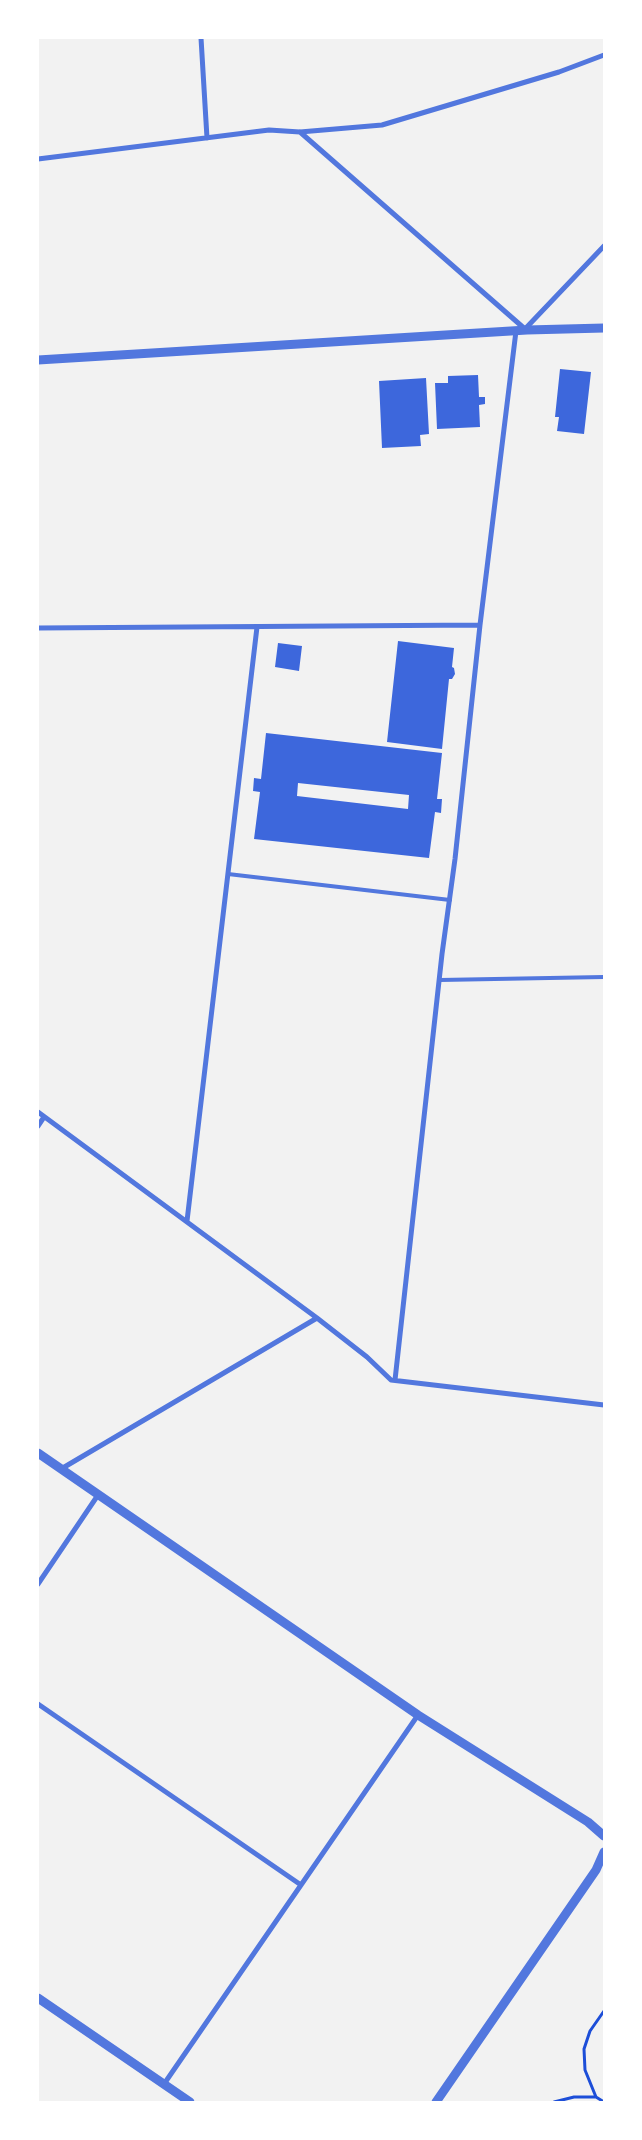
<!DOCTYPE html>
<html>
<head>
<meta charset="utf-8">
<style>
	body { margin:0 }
	#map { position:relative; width:642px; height:2140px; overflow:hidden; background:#f2f2f2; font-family:"Titillium Web",sans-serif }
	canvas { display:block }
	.frame { position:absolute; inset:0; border:39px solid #fff; pointer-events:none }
</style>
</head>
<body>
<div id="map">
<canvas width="642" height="2140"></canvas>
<div class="frame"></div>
</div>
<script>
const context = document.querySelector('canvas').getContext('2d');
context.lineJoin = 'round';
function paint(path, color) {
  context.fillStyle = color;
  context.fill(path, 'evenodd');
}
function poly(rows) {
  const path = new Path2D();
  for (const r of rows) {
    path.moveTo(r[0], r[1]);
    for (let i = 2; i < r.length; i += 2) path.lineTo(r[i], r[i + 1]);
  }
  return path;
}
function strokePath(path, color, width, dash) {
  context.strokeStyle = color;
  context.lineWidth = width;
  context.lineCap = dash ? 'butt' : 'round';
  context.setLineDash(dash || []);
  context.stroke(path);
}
paint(poly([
	[560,369,591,372,584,434,557,431,559,417,555,417],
	[478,375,479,397,485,397,485,404,479,405,480,427,437,429,435,383,448,383,448,376],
	[426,378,429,434,420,435,421,446,382,448,379,381],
	[398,641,454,648,452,667,454,668,455,674,452,679,449,679,442,749,387,742],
	[278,643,302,646,299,671,275,667],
	[266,733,442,753,437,799,442,799,441,813,435,812,429,858,254,839,260,792,253,791,254,778,261,779],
	[298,783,409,795,408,809,297,796]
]), '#3d67dc');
strokePath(poly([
	[596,2097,604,2102],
	[554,2102,574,2097,596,2097,585,2070,584,2049,590,2031,604,2011]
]), '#1d4ed8', 3);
strokePath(poly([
	[228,874,450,900],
	[440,980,604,977]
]), '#5277de', 4);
strokePath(poly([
	[201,38,207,138],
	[300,132,525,329],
	[38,159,269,130,300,132,382,125,559,72,604,55],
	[525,329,604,246],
	[38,628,480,625],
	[38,1112,317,1318,367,1357,391,1380,604,1405],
	[38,1126,44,1117],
	[187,1221,257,627],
	[395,1380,442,954,455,859,480,625,516,331],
	[61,1469,317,1318],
	[38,1584,98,1495],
	[38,1704,301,1885],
	[164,2084,418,1715]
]), '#5277de', 5);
strokePath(poly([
	[38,360,527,330,604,328],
	[38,1453,418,1715,588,1822,604,1836],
	[38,1998,190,2102],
	[436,2102,596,1870,604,1852]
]), '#5277de', 9);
</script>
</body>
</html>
